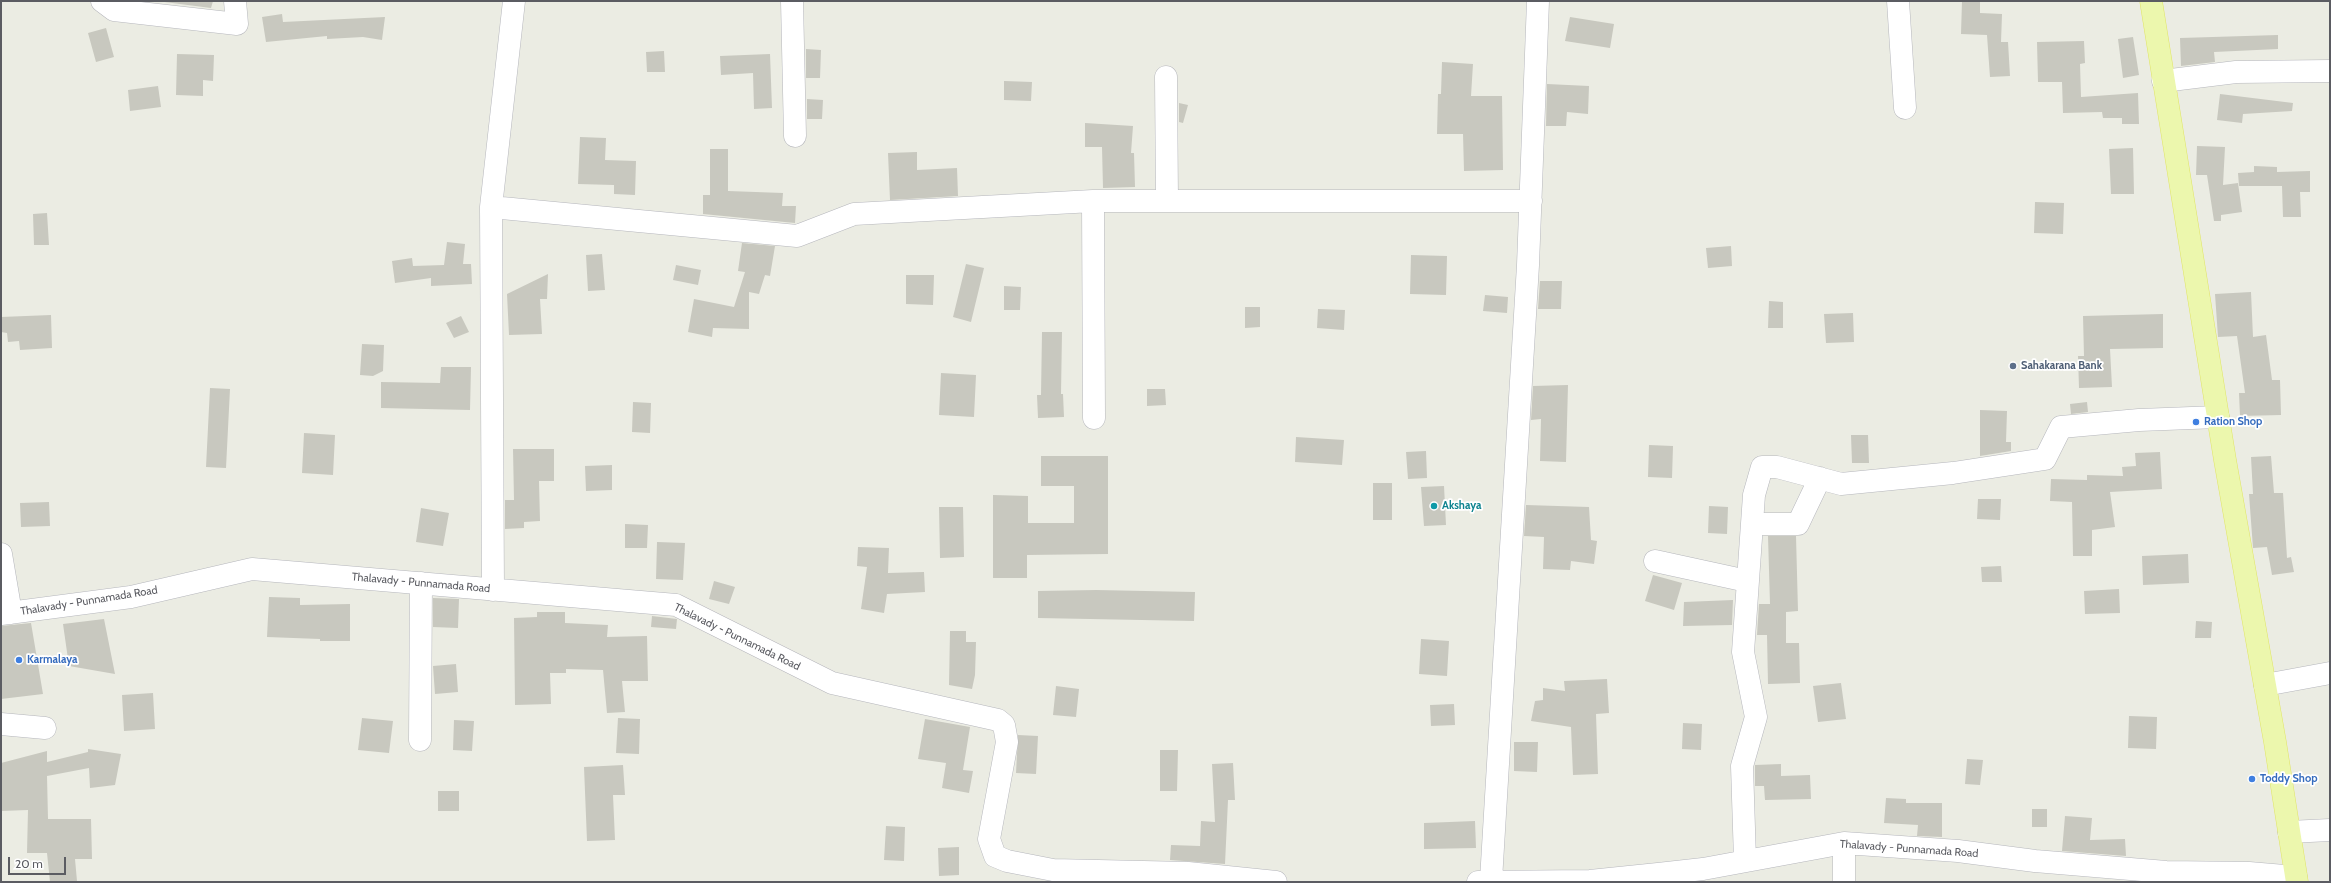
<!DOCTYPE html>
<html>
<head>
<meta charset="utf-8">
<style>
	body { margin:0 }
	#map { position:relative; width:2331px; height:883px; overflow:hidden; background:#ebece3; font-family:Cabin,sans-serif }
	canvas { display:block }
	.frame { position:absolute; inset:0; border:2px solid #5b5c62; pointer-events:none }
	.scale { position:absolute; left:8px; top:857px; width:58px; height:18px; box-sizing:border-box; border:2px solid #5b5c62; border-top:0; padding-left:5px; font-size:12px; line-height:14px; white-space:nowrap; color:#5b5c62; -webkit-text-stroke:3px #fff; paint-order:stroke }
</style>
</head>
<body>
<div id="map">
<canvas width="2331" height="883"></canvas>
<div class="frame"></div>
<div class="scale">20 m</div>
</div>
<script>
const context = document.querySelector('canvas').getContext('2d');
context.lineJoin = 'round';
function paint(path, color) {
  context.fillStyle = color;
  context.fill(path, 'evenodd');
}
function poly(rows) {
  const path = new Path2D();
  for (const r of rows) {
    path.moveTo(r[0], r[1]);
    for (let i = 2; i < r.length; i += 2) path.lineTo(r[i], r[i + 1]);
  }
  return path;
}
function strokePath(path, color, width, dash) {
  context.strokeStyle = color;
  context.lineWidth = width;
  context.lineCap = dash ? 'butt' : 'round';
  context.setLineDash(dash || []);
  context.stroke(path);
}
function drawText(font, color, halo, rows, align = 'center') {
  context.font = font + ' Cabin,sans-serif';
  context.lineWidth = 3.5;
  context.setLineDash([]);
  context.textBaseline = 'middle';
  context.strokeStyle = halo;
  context.fillStyle = color;
  for (const [text, x, y, turn = 0] of rows) {
    context.save();
    context.translate(x, y);
    context.rotate((+turn || 0) * Math.PI / 180);
    context.textAlign = isNaN(turn) ? turn : align;
    if (halo) context.strokeText(text, 0, 0);
    context.fillText(text, 0, 0);
    context.restore();
  }
}
paint(poly([
	[157,1,213,1,211,8],
	[1962,1,1980,1,1980,13,2002,14,2001,42,2008,42,2010,76,1990,77,1987,35,1961,34],
	[282,14,283,22,385,17,382,40,363,37,327,39,327,36,266,42,262,17],
	[1570,17,1614,24,1610,48,1565,41],
	[106,28,114,57,96,62,88,33],
	[2278,35,2278,49,2214,52,2215,62,2181,66,2180,38],
	[2133,37,2139,75,2123,78,2118,39],
	[2084,41,2085,63,2080,64,2081,97,2138,93,2139,124,2122,124,2122,118,2103,118,2102,112,2063,113,2062,82,2038,82,2037,42],
	[806,49,821,50,820,78,806,78],
	[664,51,665,72,647,72,646,52],
	[177,54,214,55,213,81,203,80,203,96,176,95],
	[770,54,772,108,754,109,753,73,721,75,720,56],
	[1442,62,1473,64,1471,96,1502,96,1503,170,1464,171,1463,134,1437,134,1438,94,1441,94],
	[1004,81,1032,82,1031,101,1004,100],
	[1547,84,1589,86,1588,114,1567,112,1566,126,1546,126],
	[158,86,161,107,130,111,128,90],
	[2220,94,2293,103,2292,111,2243,114,2242,123,2217,120],
	[807,99,823,100,822,119,807,119],
	[1179,103,1188,105,1183,123,1179,122],
	[1085,123,1133,126,1131,153,1134,153,1135,187,1103,188,1102,147,1085,147],
	[580,137,606,138,605,160,636,161,635,195,614,194,614,185,578,184],
	[2197,146,2225,147,2223,185,2238,183,2242,212,2221,215,2221,221,2214,221,2207,175,2196,175],
	[2133,148,2134,194,2111,194,2109,149],
	[710,149,728,149,728,191,783,193,782,206,796,206,795,223,703,214,703,195,710,195],
	[917,152,917,170,957,168,958,196,890,200,888,153],
	[2254,166,2277,167,2277,172,2310,171,2310,192,2300,192,2301,217,2283,217,2282,186,2239,186,2238,173,2254,172],
	[2035,202,2064,203,2063,234,2034,233],
	[47,213,49,245,34,245,33,214],
	[447,242,465,244,463,264,471,264,472,284,431,286,431,278,395,283,392,261,412,258,413,266,444,265],
	[742,243,775,246,770,276,765,275,759,294,749,292,749,329,713,328,712,337,688,332,694,299,734,307,745,272,738,271],
	[1731,246,1732,266,1708,268,1706,248],
	[602,254,605,290,588,291,586,255],
	[1411,255,1447,256,1446,295,1410,294],
	[966,264,984,268,971,322,953,317],
	[676,265,701,270,698,285,673,280],
	[548,274,547,299,540,299,542,334,509,335,507,294],
	[906,275,934,275,933,305,906,304],
	[1540,281,1562,281,1561,309,1538,309],
	[1004,286,1021,287,1020,310,1004,310],
	[2251,292,2253,337,2266,335,2272,380,2280,380,2281,415,2240,416,2239,393,2245,393,2237,336,2218,337,2215,294],
	[1485,295,1508,297,1507,313,1483,311],
	[1769,301,1783,302,1783,328,1768,328],
	[1245,307,1260,307,1260,327,1245,328],
	[1318,309,1345,310,1344,330,1317,328],
	[1853,313,1854,342,1826,343,1824,314],
	[2163,314,2163,348,2110,349,2112,387,2079,388,2078,356,2084,356,2083,316],
	[51,315,52,348,20,350,19,341,8,342,7,333,1,332,1,317],
	[461,316,469,332,454,338,446,323],
	[1042,332,1062,332,1061,394,1063,394,1064,417,1038,418,1037,395,1041,395],
	[362,344,384,345,383,371,373,376,360,375],
	[441,367,471,367,470,410,381,408,381,382,440,383],
	[941,373,976,375,974,417,939,415],
	[1568,385,1566,462,1540,461,1541,419,1531,420,1533,386],
	[210,388,230,389,226,468,206,467],
	[1147,389,1165,389,1166,405,1147,406],
	[633,402,651,403,650,433,632,432],
	[2087,402,2088,412,2071,414,2070,404],
	[1980,410,2007,411,2006,442,2011,442,2011,451,1980,456],
	[304,433,335,435,333,475,302,473],
	[1851,435,1868,435,1869,463,1852,463],
	[1296,437,1344,440,1342,465,1295,462],
	[1649,445,1673,446,1672,478,1648,477],
	[513,449,554,449,554,481,539,481,540,521,524,522,524,528,505,529,505,500,514,500],
	[1426,451,1427,478,1408,479,1406,452],
	[2160,452,2162,489,2110,492,2115,527,2092,530,2092,556,2073,556,2072,502,2050,501,2051,479,2087,480,2087,475,2123,476,2122,467,2136,466,2135,453],
	[1041,456,1108,456,1108,554,1027,555,1027,578,993,578,993,495,1028,496,1028,523,1074,523,1074,486,1041,486],
	[2271,456,2274,493,2283,493,2287,558,2291,557,2294,572,2272,575,2267,547,2253,548,2249,494,2253,494,2251,457],
	[612,465,612,490,586,491,585,466],
	[1373,483,1392,483,1392,520,1373,520],
	[1444,486,1446,525,1424,526,1421,487],
	[1978,499,2001,499,2000,520,1977,519],
	[49,502,50,526,21,527,20,503],
	[1526,505,1589,507,1591,540,1597,541,1594,564,1571,561,1570,570,1543,569,1544,537,1524,536],
	[1709,506,1728,507,1727,534,1708,533],
	[939,507,963,507,964,557,940,558],
	[421,508,449,513,443,546,416,542],
	[625,524,648,525,647,548,625,548],
	[1768,536,1796,536,1798,611,1786,612,1786,643,1799,643,1800,683,1768,684,1767,635,1757,635,1759,604,1770,604],
	[657,542,685,543,683,580,656,579],
	[858,547,889,548,888,573,924,572,925,592,887,594,884,613,861,609,867,567,857,566],
	[2188,554,2189,583,2143,585,2142,556],
	[2001,566,2002,582,1982,582,1981,567],
	[1653,575,1682,583,1674,610,1645,601],
	[714,581,735,587,729,604,709,599],
	[2119,589,2120,613,2085,614,2084,591],
	[1096,590,1195,592,1194,621,1038,618,1038,591],
	[269,597,300,598,300,605,350,604,350,641,320,641,320,639,267,637],
	[433,598,459,599,458,628,433,627],
	[1733,600,1732,625,1683,626,1684,602],
	[537,612,565,612,565,623,608,625,607,637,647,636,648,681,622,681,625,712,607,713,603,670,566,669,566,673,550,673,551,704,515,705,514,618,537,617],
	[652,616,677,619,676,629,651,627],
	[104,619,115,674,69,666,63,624],
	[2196,621,2212,622,2211,638,2195,638],
	[31,623,43,694,1,699,1,626],
	[950,631,966,631,966,642,976,642,975,675,972,689,949,685],
	[1421,639,1449,641,1447,676,1419,674],
	[456,664,458,692,435,694,433,666],
	[1607,679,1609,713,1596,714,1598,774,1573,775,1571,727,1531,721,1535,701,1543,700,1543,688,1565,691,1564,681],
	[1841,683,1846,719,1818,722,1813,686],
	[1056,686,1079,689,1076,717,1053,715],
	[153,693,155,729,124,731,122,695],
	[1454,704,1455,725,1431,726,1430,705],
	[2129,716,2157,717,2156,749,2128,748],
	[362,718,393,721,389,753,358,750],
	[618,718,640,719,639,754,616,753],
	[925,719,970,727,963,770,973,771,969,793,942,788,946,763,918,759],
	[454,720,474,721,472,751,453,750],
	[1683,723,1702,724,1701,750,1682,749],
	[1018,735,1038,736,1036,774,1016,773],
	[1514,742,1538,742,1537,772,1514,771],
	[88,749,121,754,115,785,90,788,89,768,47,776,48,819,91,819,92,859,75,859,77,881,50,882,47,853,27,853,28,810,1,811,1,763,47,751,47,762,88,752],
	[1160,750,1178,750,1177,791,1160,791],
	[1967,759,1983,760,1980,785,1965,784],
	[1233,763,1235,800,1228,800,1225,864,1170,860,1171,845,1200,846,1201,821,1215,822,1212,764],
	[1781,764,1781,776,1810,775,1811,799,1765,800,1764,786,1755,786,1755,765],
	[623,765,625,795,613,795,615,840,587,841,584,767],
	[438,791,459,791,459,811,438,811],
	[1886,798,1906,799,1906,803,1942,803,1942,837,1917,836,1918,825,1884,823],
	[2032,809,2047,809,2047,827,2032,827],
	[2065,816,2092,818,2090,840,2125,839,2126,856,2062,851],
	[1475,821,1476,848,1424,849,1424,823],
	[886,826,905,827,904,861,884,860],
	[959,847,959,875,939,876,938,848]
]), '#c8c8bf');
const minor = poly([
	[102,1,114,10,237,24,235,1],
	[792,1,795,136],
	[1898,1,1905,108],
	[1166,77,1167,201],
	[2163,81,2236,72,2330,71],
	[1093,201,1094,418],
	[491,207,797,236,854,214,1093,201,1531,201],
	[1752,524,1798,524,1820,478],
	[1,554,11,613],
	[1655,561,1747,581],
	[493,590,491,207,514,1],
	[1,614,131,597,252,569,676,605,832,683,998,720,1004,725,1007,742,989,839,995,856,1007,861,1053,870,1188,873,1276,882],
	[2265,685,2330,673],
	[1,724,45,728],
	[420,740,421,583],
	[2289,832,2330,830],
	[1844,843,1844,882],
	[1745,860,1742,766,1756,717,1743,652,1754,495,1762,467,1777,467,1841,484,1953,473,2045,459,2061,427,2139,420,2218,417],
	[1491,880,1528,265,1538,1],
	[1478,882,1590,881,1658,874,1703,869,1844,843,1958,851,2035,861,2166,872,2249,873,2296,877]
]);
const major = poly([
	[2151,1,2225,460,2275,742,2297,882]
]);
strokePath(minor, '#b5b6bc', 23);
strokePath(major, '#e0e464', 23);
strokePath(minor, '#fff', 22);
strokePath(major, '#ecf7ad', 22);
for (const [x, y, r, color] of [
	[2013,366,4,"#5c6f8a"],
	[2196,422,4,"#3f7fe0"],
	[1434,506,4,"#0f9aa8"],
	[19,660,4,"#3f7fe0"],
	[2252,779,4,"#3f7fe0"]
]) {
  const dot = new Path2D();
  dot.arc(x, y, r, 0, 2 * Math.PI);
  context.fillStyle = color;
  context.fill(dot);
  strokePath(dot, '#fff', 1.5);
}
drawText('bold 11px', '#4e5e75', '#fff', [
	["Sahakarana Bank",2021,366]
], 'left');
drawText('bold 11px', '#366cbe', '#fff', [
	["Ration Shop",2204,422],
	["Karmalaya",27,660],
	["Toddy Shop",2260,779]
], 'left');
drawText('bold 11px', '#0d838f', '#fff', [
	["Akshaya",1442,506]
], 'left');
drawText('11px', '#5b5c62', '#fff', [
	["Thalavady - Punnamada Road",421,583,5],
	["Thalavady - Punnamada Road",89,601,-9],
	["Thalavady - Punnamada Road",737,637,26],
	["Thalavady - Punnamada Road",1909,849,4]
]);
</script>
</body>
</html>
